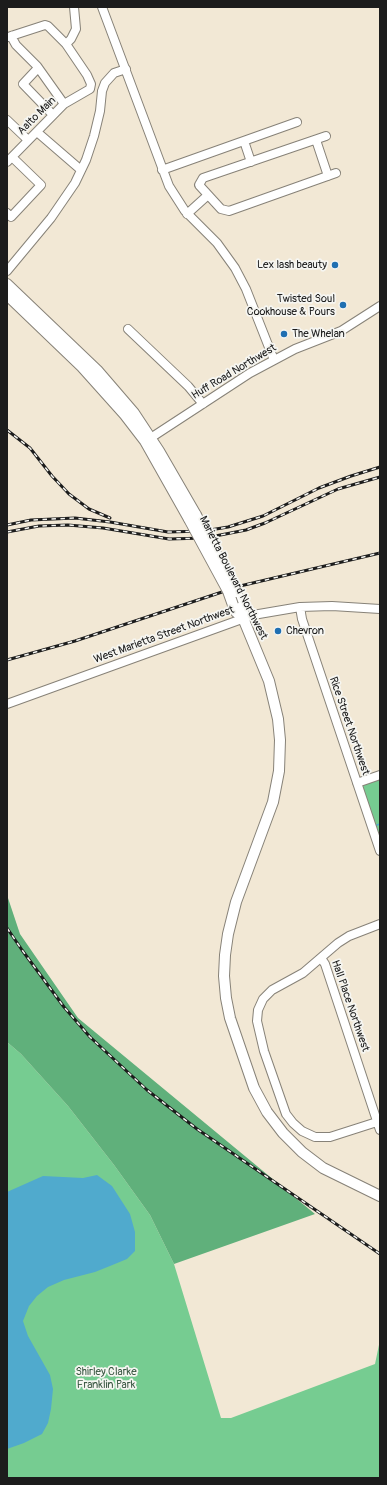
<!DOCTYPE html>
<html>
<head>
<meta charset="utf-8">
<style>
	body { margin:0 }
	#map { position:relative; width:387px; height:1485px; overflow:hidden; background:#f2e8d5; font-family:Pangolin,sans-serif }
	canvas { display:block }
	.frame { position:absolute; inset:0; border:8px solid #1c1c1c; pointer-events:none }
</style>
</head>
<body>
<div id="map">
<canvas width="387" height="1485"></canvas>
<div class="frame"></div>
</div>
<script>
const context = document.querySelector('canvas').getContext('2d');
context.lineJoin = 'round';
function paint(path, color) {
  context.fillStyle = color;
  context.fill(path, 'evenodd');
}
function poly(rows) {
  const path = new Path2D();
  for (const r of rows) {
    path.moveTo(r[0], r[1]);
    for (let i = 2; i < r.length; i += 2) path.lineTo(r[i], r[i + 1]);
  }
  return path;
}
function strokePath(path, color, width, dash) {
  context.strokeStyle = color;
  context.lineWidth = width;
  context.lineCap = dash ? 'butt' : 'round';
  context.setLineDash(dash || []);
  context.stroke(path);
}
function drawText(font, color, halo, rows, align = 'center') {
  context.font = font + ' Pangolin,sans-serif';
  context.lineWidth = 3.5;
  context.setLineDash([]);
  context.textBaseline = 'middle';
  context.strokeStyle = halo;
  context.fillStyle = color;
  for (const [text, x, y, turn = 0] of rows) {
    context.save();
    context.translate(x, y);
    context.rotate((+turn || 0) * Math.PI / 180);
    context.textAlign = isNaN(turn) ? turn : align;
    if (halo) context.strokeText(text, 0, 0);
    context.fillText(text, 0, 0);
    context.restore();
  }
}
paint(poly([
	[380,778,380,839,361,784],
	[7,1042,21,1054,68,1106,114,1165,150,1215,174,1264,221,1418,231,1418,375,1364,380,1340,380,1478,7,1478]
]), '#76cc91');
paint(poly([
	[7,895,20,934,78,1018,315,1214,174,1264,150,1215,114,1165,68,1106,21,1054,7,1042]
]), '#60b07b');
paint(poly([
	[97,1175,112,1186,130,1214,135,1232,135,1251,127,1259,110,1266,95,1272,64,1280,48,1287,37,1296,29,1306,23,1321,28,1336,50,1375,53,1389,51,1409,48,1423,42,1434,24,1443,7,1449,7,1192,43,1176,83,1178]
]), '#50aacd');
strokePath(poly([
	[374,826,380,824]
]), '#50aacd', 1.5);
const minor = poly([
	[102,7,169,186,185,211,217,243,235,268,246,289,274,360],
	[11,36,16,45,37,66,64,104],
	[8,37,45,25,48,26,66,44],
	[38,68,23,84,53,115],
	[7,120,28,140],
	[37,132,81,170],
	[326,136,203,178,199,185,221,209,229,211,336,173],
	[316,140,328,176],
	[244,141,251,162],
	[7,162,64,104,90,89,91,84,87,75,66,44,71,39,76,29,74,7],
	[162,170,297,122],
	[7,213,11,217,41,185,12,157],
	[187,214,208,195],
	[7,271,51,218,75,183,86,160,94,136,100,111,102,91,105,83,114,73,126,69],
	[128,329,188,386,203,404],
	[146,441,250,373,295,349,341,331,380,306],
	[300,607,302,619,380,851],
	[7,704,253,615,300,607,332,606,380,609],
	[357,783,380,775],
	[380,924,349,936,338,943,303,973,272,990,263,999,258,1010,257,1021,264,1051,286,1114,293,1123,302,1131,315,1137,330,1137,380,1121],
	[321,958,325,964,380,1130]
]);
const major = poly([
	[7,284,97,370,134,413,159,451,196,515],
	[7,295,82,367,125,415,145,441,189,519],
	[236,592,243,610,243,618],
	[233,605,236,612,243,618,269,681,278,719,280,740,279,771,273,802,236,902,228,934,225,955,224,976,226,998,230,1018,254,1088,267,1112,283,1133,302,1152,323,1168,380,1196]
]);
strokePath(minor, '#878278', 10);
strokePath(major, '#878278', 12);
strokePath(minor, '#fff', 8);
strokePath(major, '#fff', 10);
const rail = poly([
	[7,430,30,448,52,476,69,494,89,509,110,518],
	[7,525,31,520,75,518,110,522,168,532,204,531,228,527,263,516,319,488,351,476,380,467],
	[7,532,39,526,68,525,103,528,169,539,205,538,246,530,265,523,338,489,380,477],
	[7,660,75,641,240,586,380,553],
	[7,928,22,950,64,1007,90,1037,147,1090,197,1129,380,1254]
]);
strokePath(rail, '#1c1c1c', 3);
strokePath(rail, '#f6f6f2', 1.5, [4.5]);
const majorBridge = poly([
	[196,515,236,592],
	[189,519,228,591,233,605]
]);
strokePath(majorBridge, '#878278', 12, []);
strokePath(majorBridge, '#fff', 10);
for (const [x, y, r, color] of [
	[335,265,4,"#1f6fb2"],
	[343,305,4,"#1f6fb2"],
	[284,334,4,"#1f6fb2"],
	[278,631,4,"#1f6fb2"]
]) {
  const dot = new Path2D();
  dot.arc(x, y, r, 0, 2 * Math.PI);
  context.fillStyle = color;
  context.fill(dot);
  strokePath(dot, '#f6f6f2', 1.5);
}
drawText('11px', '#1c1c1c', '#f6f6f2', [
	["Aalto Main",37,116,-45],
	["Huff Road Northwest",234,372,-31],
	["Marietta Boulevard Northwest",233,578,63],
	["West Marietta Street Northwest",164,635,-20],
	["Rice Street Northwest",349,726,71],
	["Hall Place Northwest",350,1006,71]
]);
drawText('11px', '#1c1c1c', '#f6f6f2', [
	["Lex lash beauty",327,265],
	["Twisted Soul",335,299],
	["Cookhouse & Pours",335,312],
	["The Whelan",292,334,"left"],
	["Chevron",286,631,"left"]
], 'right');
drawText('11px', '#3c5a45', '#f6f6f2', [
	["Shirley Clarke",106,1372],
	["Franklin Park",106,1385]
]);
</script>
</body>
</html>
